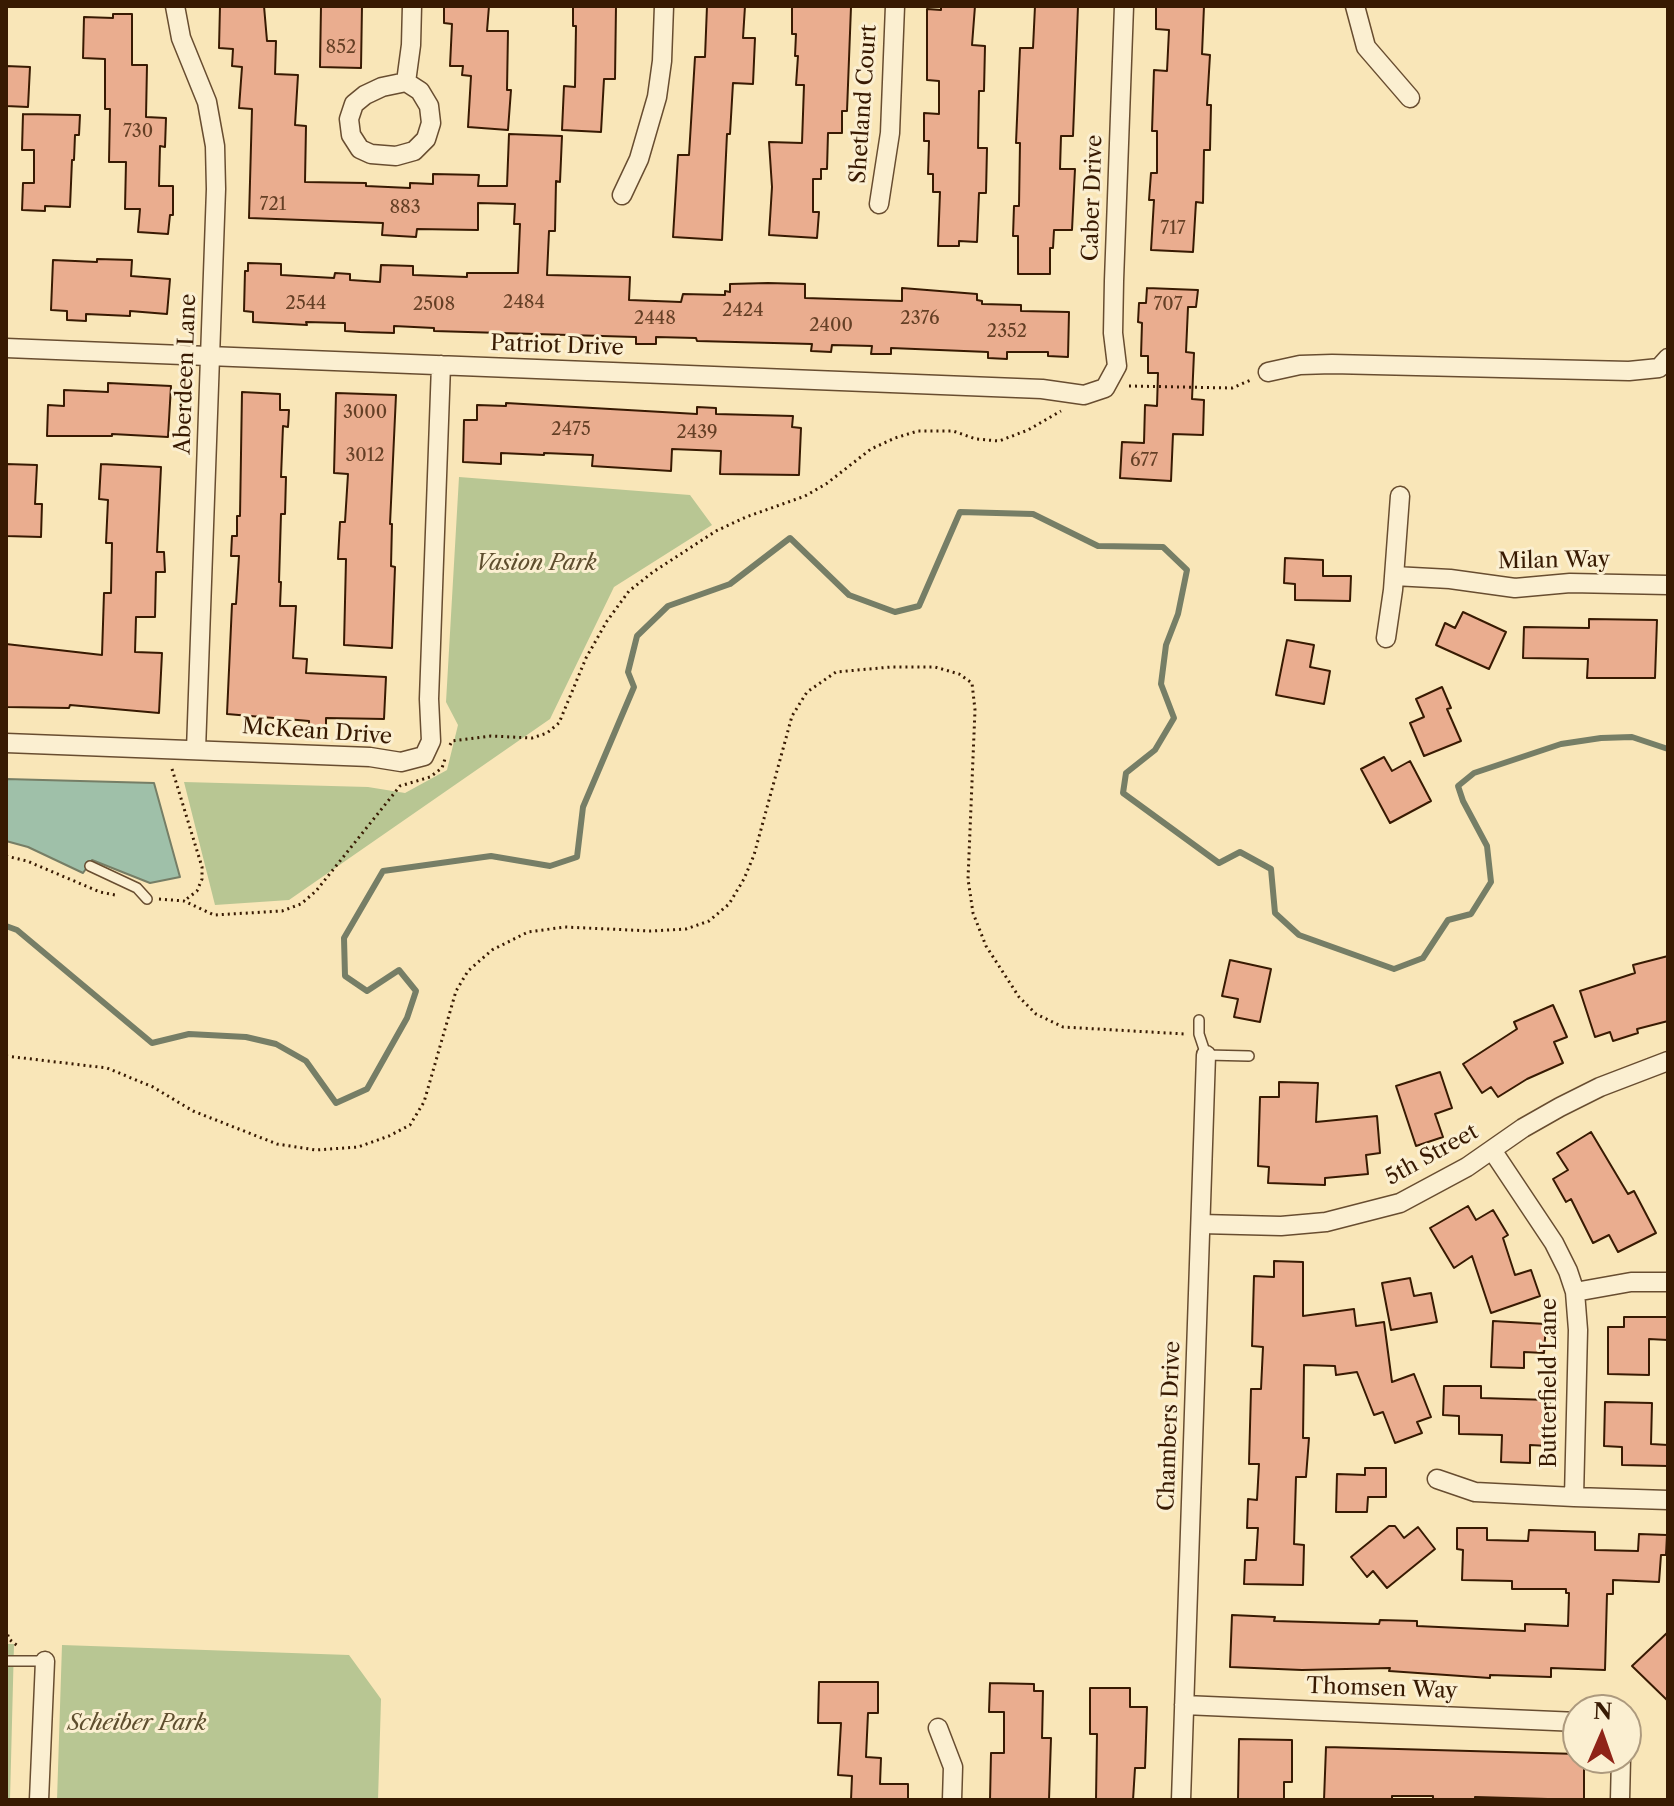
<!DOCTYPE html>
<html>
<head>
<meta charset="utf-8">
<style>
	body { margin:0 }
	#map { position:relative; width:1674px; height:1806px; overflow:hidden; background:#f9e6b8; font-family:"Libre Caslon Text",serif }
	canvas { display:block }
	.frame { position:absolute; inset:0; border:8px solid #381a02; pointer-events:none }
	.north { position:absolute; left:1562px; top:1694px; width:80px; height:80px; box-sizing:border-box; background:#fbefd1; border:2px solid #ad9a7e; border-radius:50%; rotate:2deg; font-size:22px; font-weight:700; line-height:32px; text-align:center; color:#381a02 }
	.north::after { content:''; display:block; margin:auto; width:28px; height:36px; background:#8f2418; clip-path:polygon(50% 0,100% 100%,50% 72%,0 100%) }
</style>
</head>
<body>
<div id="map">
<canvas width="1674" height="1806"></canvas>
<div class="frame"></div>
<div class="north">N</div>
</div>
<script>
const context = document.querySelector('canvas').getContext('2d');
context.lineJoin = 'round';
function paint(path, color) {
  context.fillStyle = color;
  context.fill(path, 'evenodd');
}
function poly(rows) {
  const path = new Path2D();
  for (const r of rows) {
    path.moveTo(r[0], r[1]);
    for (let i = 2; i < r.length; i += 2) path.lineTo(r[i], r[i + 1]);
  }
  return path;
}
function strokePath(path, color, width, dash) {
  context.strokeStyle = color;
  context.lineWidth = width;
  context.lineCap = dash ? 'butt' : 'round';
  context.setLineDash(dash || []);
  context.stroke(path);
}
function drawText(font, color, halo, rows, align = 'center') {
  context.font = font + ' "Libre Caslon Text",serif';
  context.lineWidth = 6;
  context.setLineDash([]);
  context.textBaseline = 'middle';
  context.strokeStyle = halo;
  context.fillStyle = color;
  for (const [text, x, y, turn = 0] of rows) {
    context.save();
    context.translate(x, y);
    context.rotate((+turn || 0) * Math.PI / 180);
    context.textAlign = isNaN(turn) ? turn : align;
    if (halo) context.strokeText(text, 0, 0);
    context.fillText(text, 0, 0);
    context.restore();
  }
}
paint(poly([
	[459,477,690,495,712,525,614,587,550,719,289,900,215,905,184,782,368,787,405,793,447,770,458,725,446,702],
	[6,1644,14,1644,10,1800,6,1800],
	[62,1645,349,1655,381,1699,378,1800,57,1800]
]), '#b8c693');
const water = poly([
	[6,779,154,783,180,877,150,883,92,860,83,873,28,847,6,841,6,779]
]);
paint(water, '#9fc0a9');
strokePath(water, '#767e66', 2);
strokePath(poly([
	[6,926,17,930,152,1043,189,1034,246,1037,276,1044,306,1061,336,1103,367,1089,407,1018,416,991,399,970,367,991,345,976,344,938,383,871,491,856,550,866,577,857,583,807,634,687,628,672,637,636,668,606,730,584,790,538,849,595,895,612,919,606,960,512,1033,514,1098,546,1163,547,1187,570,1178,614,1166,645,1161,684,1174,718,1155,750,1126,773,1123,793,1219,863,1240,852,1271,869,1275,913,1299,935,1394,969,1423,958,1448,920,1471,914,1491,882,1487,846,1463,801,1458,786,1474,773,1561,744,1601,738,1632,737,1668,749]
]), '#767e66', 6);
const building = poly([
	[220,6,264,6,267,41,276,41,275,74,298,75,295,125,306,126,305,182,366,183,366,186,410,188,410,183,433,184,433,174,479,175,478,186,507,186,509,134,562,136,560,182,556,181,555,231,549,231,547,275,630,277,629,300,681,302,683,294,725,295,725,291,730,292,730,284,768,283,805,284,805,298,902,301,902,288,977,294,977,300,982,301,982,304,1021,305,1021,311,1069,312,1068,357,1048,356,1048,352,1007,352,1007,359,988,358,988,352,891,348,891,354,871,354,872,346,832,345,831,352,811,351,812,344,697,341,696,338,656,337,656,344,636,344,636,337,434,331,434,328,394,326,394,333,360,332,345,331,345,323,306,322,307,325,253,322,253,312,244,311,245,271,248,271,248,263,281,264,281,275,334,278,335,273,350,274,350,280,380,282,381,265,413,266,413,275,467,277,467,273,518,273,520,224,514,224,515,204,478,203,478,230,417,229,416,237,382,235,383,223,249,218,252,109,239,108,242,67,232,66,233,49,219,48,220,6],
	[321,6,362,6,361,68,320,67,321,6],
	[444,6,489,6,487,31,508,31,507,90,511,90,508,130,468,127,471,76,462,75,463,66,450,66,452,24,444,23,444,6],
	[573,6,616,6,615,79,604,79,601,132,562,130,564,86,575,87,576,26,573,26,573,6],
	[707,6,745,6,743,38,755,38,753,84,733,83,730,134,727,134,722,240,673,237,678,155,689,155,695,57,705,57,707,6],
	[792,6,851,7,847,111,842,111,842,133,828,133,827,169,821,169,821,179,813,179,813,212,819,212,817,238,769,235,772,187,769,142,802,143,804,85,796,85,798,56,795,56,796,34,792,34,792,6],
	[941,6,975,6,972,45,985,46,984,91,979,91,978,148,987,148,986,193,979,193,977,242,959,241,959,246,938,246,940,192,933,192,933,174,928,174,929,141,924,141,924,113,939,114,939,81,927,80,927,9,941,10,941,6],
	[1035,6,1078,6,1073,136,1061,136,1060,169,1075,169,1072,230,1054,230,1053,248,1050,248,1050,274,1018,274,1018,236,1013,236,1014,206,1019,206,1020,143,1016,143,1020,48,1033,48,1035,6],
	[1156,6,1204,6,1202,54,1210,55,1207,105,1211,105,1210,150,1204,150,1203,203,1196,202,1193,252,1151,250,1154,200,1149,200,1151,173,1157,173,1157,131,1152,131,1154,70,1167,71,1169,30,1156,29,1156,6],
	[113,14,132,14,132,65,147,65,146,117,166,118,165,147,160,146,159,186,173,186,173,215,170,215,168,234,138,232,140,209,125,209,126,162,109,162,110,109,105,109,105,59,83,58,84,17,113,18,113,14],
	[6,66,30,67,28,107,6,106,6,66],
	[23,114,80,115,79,135,75,135,74,160,72,160,70,207,45,206,45,211,22,210,23,183,34,183,34,150,22,150,23,114],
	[97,259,132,260,131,276,170,279,167,314,130,311,130,316,86,314,86,321,67,320,67,311,51,310,53,260,97,262,97,259],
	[1147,288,1198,290,1196,307,1188,307,1186,352,1194,353,1192,399,1204,400,1203,435,1173,434,1171,481,1120,478,1122,442,1144,443,1145,405,1157,406,1158,373,1148,373,1148,356,1141,356,1142,323,1138,322,1139,303,1146,303,1147,288],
	[108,383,171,386,168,437,112,434,112,436,47,436,48,405,64,406,64,390,108,392,108,383],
	[242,392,280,394,280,410,289,410,288,427,283,426,281,477,286,477,285,514,281,514,279,582,281,582,280,606,296,606,293,658,307,659,306,673,386,677,384,719,326,718,326,726,309,726,309,721,227,714,232,604,236,604,239,556,231,556,232,536,237,536,237,516,240,516,242,392],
	[336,393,396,395,390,524,392,524,391,566,395,567,392,648,344,645,346,559,338,559,340,522,345,522,348,474,334,473,336,393],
	[506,403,697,414,697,407,716,408,716,414,793,416,792,427,801,428,799,475,720,474,721,451,672,449,671,471,592,466,593,455,544,453,544,455,501,453,501,464,463,462,464,420,477,420,477,405,506,406,506,403],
	[6,464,37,465,35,504,42,504,41,537,6,536,6,464],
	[101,464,161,467,157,552,164,552,165,572,156,572,155,617,136,617,135,652,162,653,159,713,70,705,69,708,6,707,6,644,102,655,104,593,111,593,112,543,106,543,108,500,99,499,101,464],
	[1285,558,1323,560,1323,576,1351,576,1350,601,1295,600,1295,584,1284,583,1285,558],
	[1463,612,1506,632,1489,669,1436,645,1445,623,1455,628,1463,612],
	[1589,619,1657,620,1655,678,1587,678,1588,659,1523,658,1524,627,1589,628,1589,619],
	[1287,640,1314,645,1310,667,1330,671,1324,704,1276,695,1287,640],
	[1442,687,1451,708,1447,709,1461,741,1424,756,1410,723,1424,717,1416,699,1442,687],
	[1384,757,1392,771,1410,761,1431,801,1390,823,1361,769,1384,757],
	[1668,956,1668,1021,1637,1029,1638,1033,1613,1041,1610,1032,1595,1037,1580,991,1635,973,1633,965,1668,956],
	[1230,960,1271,969,1260,1022,1234,1017,1238,999,1222,996,1230,960],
	[1553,1005,1567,1037,1554,1042,1563,1063,1527,1079,1498,1097,1491,1087,1482,1093,1463,1064,1517,1029,1514,1022,1553,1005],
	[1440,1072,1452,1108,1435,1114,1443,1137,1416,1146,1396,1086,1440,1072],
	[1279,1082,1318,1083,1316,1122,1377,1116,1380,1153,1366,1155,1368,1174,1325,1178,1325,1185,1268,1183,1269,1167,1258,1166,1260,1097,1279,1097,1279,1082],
	[1591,1132,1628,1194,1634,1191,1656,1233,1618,1252,1609,1235,1593,1243,1571,1199,1566,1202,1553,1179,1568,1170,1557,1153,1591,1132],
	[1468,1206,1476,1220,1493,1210,1508,1235,1503,1238,1515,1275,1531,1270,1540,1296,1491,1313,1472,1256,1454,1268,1430,1228,1468,1206],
	[1274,1261,1303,1262,1303,1316,1354,1309,1356,1326,1384,1322,1392,1382,1414,1374,1431,1417,1417,1422,1422,1433,1395,1443,1383,1412,1374,1415,1357,1372,1336,1375,1335,1366,1304,1365,1303,1438,1309,1438,1306,1477,1296,1477,1294,1544,1304,1545,1303,1585,1244,1584,1245,1560,1256,1560,1258,1528,1247,1528,1248,1499,1257,1500,1259,1464,1249,1464,1251,1389,1261,1389,1263,1347,1252,1346,1254,1276,1274,1277,1274,1261],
	[1410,1278,1414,1296,1431,1293,1437,1322,1391,1330,1382,1283,1410,1278],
	[1624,1317,1668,1317,1668,1340,1649,1339,1649,1375,1608,1374,1608,1327,1624,1327,1624,1317],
	[1493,1321,1546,1324,1544,1353,1524,1352,1524,1368,1491,1367,1493,1321],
	[1444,1386,1481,1386,1481,1398,1550,1400,1548,1446,1530,1445,1530,1463,1501,1462,1502,1435,1459,1434,1459,1416,1443,1415,1444,1386],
	[1605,1402,1652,1403,1651,1444,1668,1445,1668,1466,1622,1465,1622,1447,1604,1446,1605,1402],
	[1365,1468,1386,1468,1386,1497,1368,1497,1367,1512,1336,1512,1337,1474,1365,1475,1365,1468],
	[1389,1526,1395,1526,1404,1538,1418,1527,1435,1549,1387,1588,1373,1571,1367,1577,1351,1557,1389,1526],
	[1457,1528,1487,1528,1487,1540,1528,1541,1529,1530,1595,1532,1595,1550,1638,1551,1639,1534,1667,1535,1666,1555,1661,1555,1659,1582,1613,1580,1613,1594,1607,1594,1605,1670,1551,1668,1551,1677,1490,1675,1490,1678,1389,1671,1390,1668,1302,1670,1230,1667,1232,1615,1275,1617,1274,1621,1379,1624,1380,1620,1417,1621,1417,1626,1525,1631,1525,1624,1568,1626,1569,1593,1566,1593,1566,1589,1512,1589,1512,1581,1462,1580,1463,1550,1457,1549,1457,1528],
	[1668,1632,1668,1701,1632,1666,1668,1632],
	[819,1682,878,1682,878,1713,868,1713,866,1757,881,1758,880,1784,908,1784,908,1800,851,1800,852,1776,838,1775,841,1723,818,1723,819,1682],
	[990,1683,1034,1684,1034,1691,1043,1691,1042,1738,1051,1738,1049,1800,990,1800,991,1753,1004,1753,1004,1712,989,1712,990,1683],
	[1090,1688,1130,1688,1130,1707,1147,1707,1145,1768,1135,1768,1133,1800,1096,1800,1097,1734,1090,1734,1090,1688],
	[1239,1739,1292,1740,1292,1782,1284,1782,1284,1800,1238,1800,1239,1739],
	[1326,1747,1578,1754,1578,1758,1584,1758,1584,1800,1475,1797,1475,1800,1433,1800,1433,1796,1392,1796,1392,1800,1324,1800,1326,1747]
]);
paint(building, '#eaad8f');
strokePath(building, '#381a02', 2);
const service = poly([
	[90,866,137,888,147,899],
	[1199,1020,1199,1034,1206,1055,1249,1056],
	[6,1661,45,1661]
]);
const minor = poly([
	[175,6,181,38,207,102,215,146,216,189,196,750],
	[1355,6,1366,47,1410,98],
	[406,82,420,91,429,106,431,123,426,139,414,151,396,156,371,154,360,149,351,135,349,119,354,104,365,95,382,87,406,82],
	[406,82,411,45,412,6],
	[622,195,639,159,657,97,662,61,664,6],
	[879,204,890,133,895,6],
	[6,348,1042,389,1084,395,1105,388,1117,366,1113,333,1114,281,1124,6],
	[1268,372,1300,365,1332,364,1629,371,1659,368,1668,358],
	[1394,576,1450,579,1515,588,1570,583,1668,585],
	[1386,638,1393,590,1400,496],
	[6,743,370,757,401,762,424,756,431,741,429,699,441,365],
	[1492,1150,1554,1243,1568,1271,1575,1292,1578,1330,1574,1497,1668,1500],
	[1201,1224,1281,1226,1326,1222,1400,1203,1467,1167,1523,1128,1560,1107,1600,1087,1668,1061],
	[1575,1292,1631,1282,1668,1282],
	[1437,1479,1475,1492,1574,1497],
	[1184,1705,1578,1722],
	[938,1728,953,1767,952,1800],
	[39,1800,45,1661],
	[1181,1800,1206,1055],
	[1620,1800,1621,1758]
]);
strokePath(service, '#684d30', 12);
strokePath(minor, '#684d30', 21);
strokePath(poly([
	[1129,386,1232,388,1251,380],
	[450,745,452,741,491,736,532,738,547,733,559,723,586,658,607,621,629,591,653,572,716,531,746,517,805,496,826,484,871,449,895,438,918,431,953,431,976,439,999,441,1028,430,1061,411],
	[172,769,202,867,202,879,197,891,184,901],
	[6,856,27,861,100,892,115,895],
	[159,899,184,901,214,915,282,911,301,904,316,891,400,786,430,777,442,768,446,756],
	[6,1056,107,1068,153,1087,193,1111,277,1144,316,1150,358,1147,389,1136,410,1125,424,1102,456,991,468,971,492,950,528,932,565,927,651,931,686,929,709,921,729,904,744,879,754,855,792,716,807,692,836,672,891,667,935,667,959,674,972,683,975,710,968,879,973,913,986,946,1019,997,1036,1014,1063,1027,1185,1034],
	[6,1629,9,1639,19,1647]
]), '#381a02', 3, [2, 4]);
strokePath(service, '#fbefd1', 9);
strokePath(minor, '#fbefd1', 18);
drawText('18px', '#643f25', null, [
	["852",341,48],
	["730",138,132],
	["721",273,205],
	["883",405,208],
	["717",1173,229],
	["2484",524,303],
	["2544",306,304],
	["2508",434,305],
	["707",1168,305],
	["2424",743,311],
	["2448",655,319],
	["2376",920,319],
	["2400",831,326],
	["2352",1007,332],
	["3000",365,413],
	["2475",571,430],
	["2439",697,433],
	["3012",365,456],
	["677",1144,461]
]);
drawText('22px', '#381a02', '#fbefd1', [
	["Shetland Court",864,104,-86],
	["Caber Drive",1093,198,-88],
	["Patriot Drive",557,346,2],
	["Aberdeen Lane",186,374,-88],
	["Milan Way",1554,561,-1],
	["McKean Drive",317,732,4],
	["5th Street",1432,1155,-29],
	["Butterfield Lane",1550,1383,-90],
	["Chambers Drive",1170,1426,-88],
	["Thomsen Way",1382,1689,2]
]);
drawText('italic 22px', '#5e4e2e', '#fbefd1', [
	["Vasion Park",536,564],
	["Scheiber Park",137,1724]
]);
</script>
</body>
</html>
